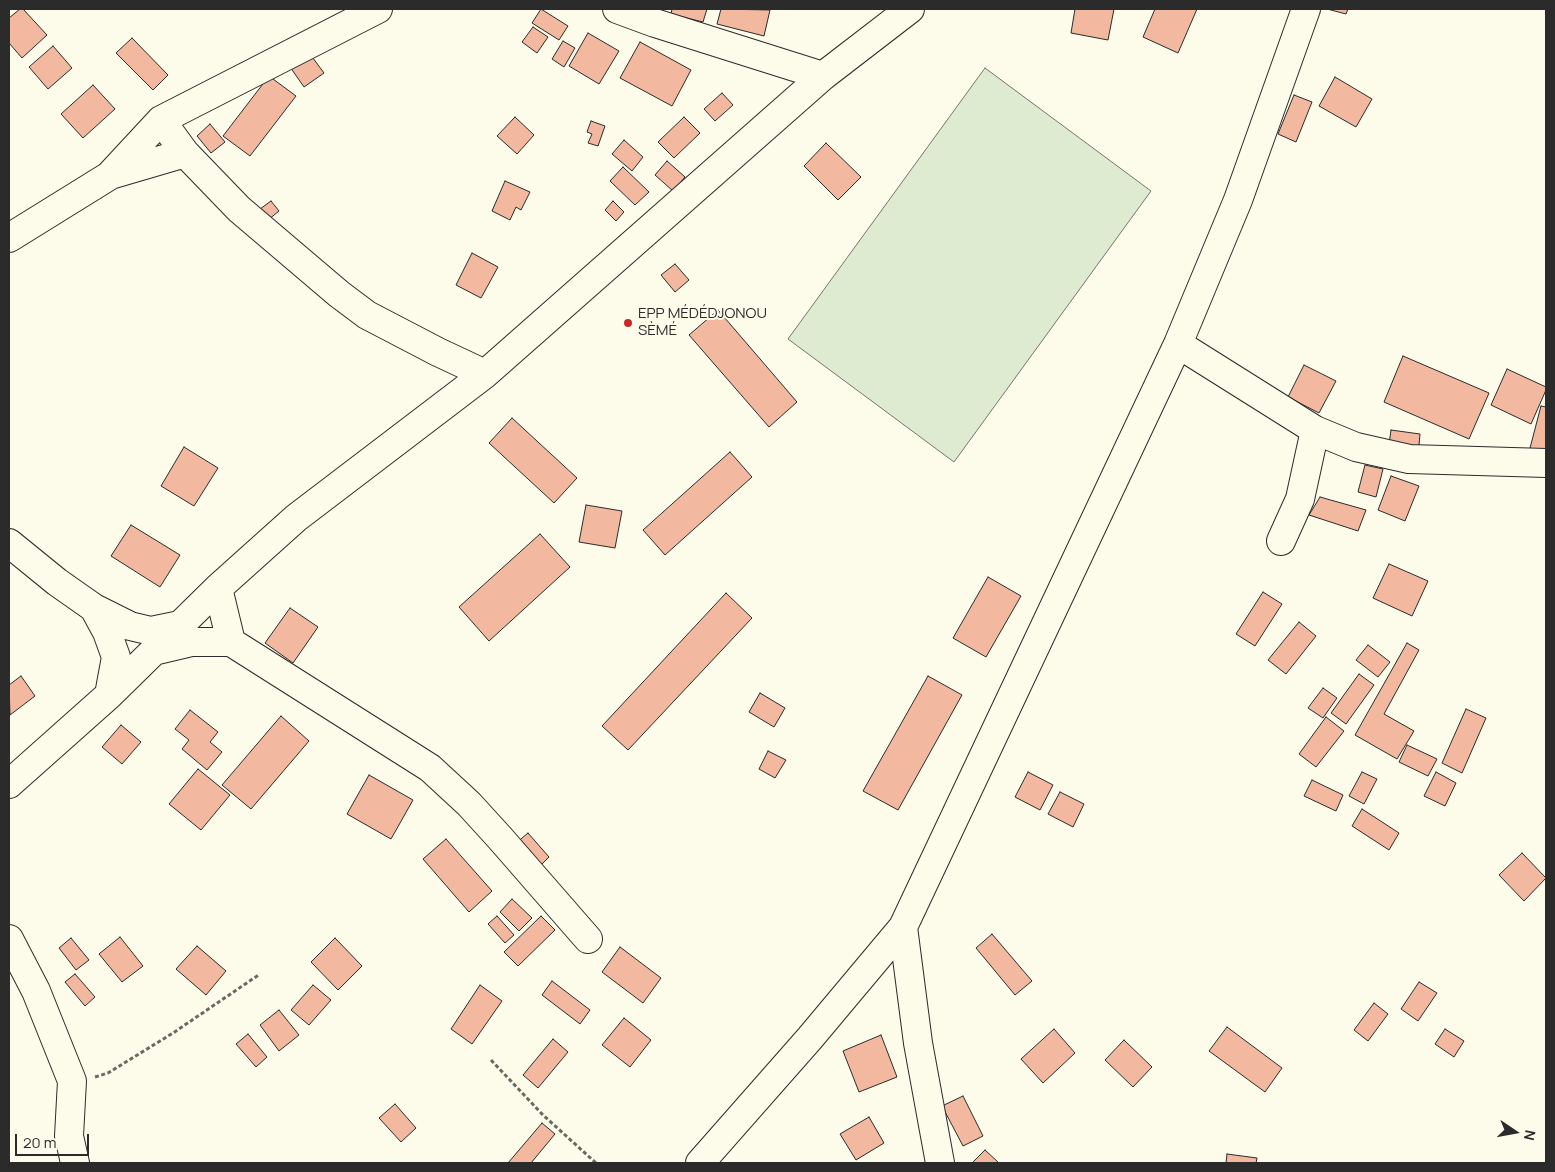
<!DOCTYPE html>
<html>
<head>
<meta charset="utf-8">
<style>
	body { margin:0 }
	#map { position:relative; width:1555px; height:1172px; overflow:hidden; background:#fdfbea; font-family:Manrope,sans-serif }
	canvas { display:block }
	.frame { position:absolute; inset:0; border:10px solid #2b2b2b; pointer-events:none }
	.north { position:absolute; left:1490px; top:1107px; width:50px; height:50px; -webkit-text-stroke:4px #fdfbea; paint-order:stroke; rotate:102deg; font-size:14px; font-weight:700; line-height:20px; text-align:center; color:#2b2b2b }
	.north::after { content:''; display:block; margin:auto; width:18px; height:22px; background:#2b2b2b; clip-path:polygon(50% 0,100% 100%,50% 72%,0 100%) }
	.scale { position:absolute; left:15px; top:1134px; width:74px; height:22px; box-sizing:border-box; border:2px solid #2b2b2b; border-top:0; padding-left:6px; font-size:15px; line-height:18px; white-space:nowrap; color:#2b2b2b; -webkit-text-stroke:4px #fdfbea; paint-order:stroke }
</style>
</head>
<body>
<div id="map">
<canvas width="1555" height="1172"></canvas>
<div class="frame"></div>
<div class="north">N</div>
<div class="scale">20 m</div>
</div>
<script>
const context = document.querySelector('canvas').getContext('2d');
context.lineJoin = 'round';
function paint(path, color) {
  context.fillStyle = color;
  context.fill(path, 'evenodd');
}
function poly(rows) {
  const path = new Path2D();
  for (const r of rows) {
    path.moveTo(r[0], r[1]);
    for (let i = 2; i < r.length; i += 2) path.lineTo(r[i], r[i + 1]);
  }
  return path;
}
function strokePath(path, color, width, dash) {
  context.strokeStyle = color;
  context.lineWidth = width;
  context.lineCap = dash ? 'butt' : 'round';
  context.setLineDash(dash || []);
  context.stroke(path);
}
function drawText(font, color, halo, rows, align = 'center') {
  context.font = font + ' Manrope,sans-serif';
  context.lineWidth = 4;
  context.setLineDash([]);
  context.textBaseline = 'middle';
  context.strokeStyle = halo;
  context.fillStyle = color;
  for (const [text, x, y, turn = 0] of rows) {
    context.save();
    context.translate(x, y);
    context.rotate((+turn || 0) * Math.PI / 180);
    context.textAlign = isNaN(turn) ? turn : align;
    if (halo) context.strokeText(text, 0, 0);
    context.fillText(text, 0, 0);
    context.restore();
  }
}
const green = poly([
	[985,68,1151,191,954,462,788,339,985,68]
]);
paint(green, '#deebd1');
strokePath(green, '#74746e', 1);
const building = poly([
	[20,9,23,9,47,35,22,58,9,43,9,18,20,9],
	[541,9,568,26,559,40,532,23,541,9],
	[672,9,707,9,703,22,671,14,672,9],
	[721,9,770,10,764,36,717,24,721,9],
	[1075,9,1114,9,1108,40,1071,33,1075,9],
	[1155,9,1197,9,1178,53,1143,37,1155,9],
	[1327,9,1348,9,1346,14,1327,9],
	[533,27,548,37,537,53,522,42,533,27],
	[588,33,619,51,599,84,569,66,588,33],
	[132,38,168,75,153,90,116,53,132,38],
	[563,41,575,48,564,67,552,59,563,41],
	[640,42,691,70,672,106,620,78,640,42],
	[53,46,72,68,48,89,29,67,53,46],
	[307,50,324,73,304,87,288,64,307,50],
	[269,76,296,96,250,156,223,136,269,76],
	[1335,77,1372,99,1356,127,1319,106,1335,77],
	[93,85,115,109,83,138,61,114,93,85],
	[722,93,733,105,715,121,704,109,722,93],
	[1294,95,1312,102,1296,142,1278,134,1294,95],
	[515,117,534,135,517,154,497,136,515,117],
	[684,117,700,133,674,158,658,142,684,117],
	[591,121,605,126,598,146,588,143,592,134,587,132,591,121],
	[210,124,225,142,211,153,197,136,210,124],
	[624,140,643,157,632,171,612,154,624,140],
	[826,143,861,177,838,200,804,166,826,143],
	[667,161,685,177,673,191,655,175,667,161],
	[623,167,649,192,635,205,610,181,623,167],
	[505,181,530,192,521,210,516,207,510,220,492,211,505,181],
	[271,201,279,211,268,220,260,209,271,201],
	[613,201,624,212,616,221,605,210,613,201],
	[472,253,498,267,481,298,456,285,472,253],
	[675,264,689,280,675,292,661,275,675,264],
	[718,310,797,402,769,427,689,335,718,310],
	[1403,356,1489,393,1469,439,1384,402,1403,356],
	[1304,365,1336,381,1319,413,1288,397,1304,365],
	[1507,369,1546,387,1546,390,1531,424,1491,405,1507,369],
	[1541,406,1546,407,1546,452,1530,448,1541,406],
	[512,418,577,478,554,503,489,443,512,418],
	[1391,430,1420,434,1418,456,1388,452,1391,430],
	[184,447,218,468,194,506,161,486,184,447],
	[730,452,752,477,665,555,643,530,730,452],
	[1365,465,1383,469,1376,497,1358,492,1365,465],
	[1391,476,1419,486,1405,521,1378,510,1391,476],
	[1320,497,1366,510,1358,531,1309,515,1320,497],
	[586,505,622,511,615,548,579,542,586,505],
	[131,525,180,555,160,587,111,556,131,525],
	[540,534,570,567,489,641,459,607,540,534],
	[1389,564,1428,581,1412,616,1373,598,1389,564],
	[988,577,1021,596,986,657,953,638,988,577],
	[1263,592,1282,604,1255,646,1236,634,1263,592],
	[726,593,752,618,628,750,602,726,726,593],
	[290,608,318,627,293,663,265,643,290,608],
	[1299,622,1316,636,1286,674,1268,660,1299,622],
	[1407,643,1419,650,1384,714,1414,731,1397,759,1355,735,1407,643],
	[1368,645,1390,662,1378,677,1356,660,1368,645],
	[1359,674,1374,685,1346,724,1331,713,1359,674],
	[21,676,35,696,10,715,9,685,21,676],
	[928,676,962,695,898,810,863,791,928,676],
	[1323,688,1337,698,1323,718,1308,708,1323,688],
	[760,693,785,708,774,727,749,712,760,693],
	[1466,709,1486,718,1462,773,1442,763,1466,709],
	[190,710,218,732,210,742,222,752,207,770,182,749,189,740,175,729,190,710],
	[281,716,309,741,251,809,222,785,281,716],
	[1326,717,1344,731,1316,767,1299,754,1326,717],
	[121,725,141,742,122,764,102,747,121,725],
	[1407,745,1437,759,1428,776,1399,762,1407,745],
	[768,751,786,760,775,778,759,769,768,751],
	[198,769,230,795,201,830,169,804,198,769],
	[1028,772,1053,785,1040,810,1015,797,1028,772],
	[1362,772,1377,779,1364,804,1349,796,1362,772],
	[1436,772,1456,783,1445,806,1424,796,1436,772],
	[369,775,413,800,391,839,347,814,369,775],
	[1312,780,1343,795,1336,811,1304,796,1312,780],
	[1060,792,1084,804,1073,827,1048,814,1060,792],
	[1362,809,1399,833,1389,850,1352,826,1362,809],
	[528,833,549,857,537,869,515,844,528,833],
	[446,839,492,891,469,912,423,859,446,839],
	[1522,853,1546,878,1524,901,1499,875,1522,853],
	[512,899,532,918,519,931,500,912,512,899],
	[497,916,514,935,505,943,488,924,497,916],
	[541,916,555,930,518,966,504,952,541,916],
	[992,934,1032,981,1015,995,976,948,992,934],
	[120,937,143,966,122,982,99,954,120,937],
	[71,938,89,960,76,970,59,948,71,938],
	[335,938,362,966,338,990,311,962,335,938],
	[197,946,226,971,206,995,176,969,197,946],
	[620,947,661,978,643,1003,602,972,620,947],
	[75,974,95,997,85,1006,65,982,75,974],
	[552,981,590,1010,580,1024,542,995,552,981],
	[1419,982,1437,993,1418,1021,1401,1009,1419,982],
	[313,985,331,1000,309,1025,291,1010,313,985],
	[480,985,502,1001,472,1044,451,1029,480,985],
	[1374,1003,1388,1014,1368,1041,1354,1030,1374,1003],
	[279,1010,299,1035,279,1051,260,1025,279,1010],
	[624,1018,651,1040,630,1067,602,1045,624,1018],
	[1227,1027,1282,1068,1265,1092,1209,1051,1227,1027],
	[1054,1029,1075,1053,1043,1083,1021,1059,1054,1029],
	[1445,1029,1464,1041,1454,1057,1435,1044,1445,1029],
	[248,1034,267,1057,256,1067,236,1044,248,1034],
	[881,1035,897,1077,859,1092,843,1051,881,1035],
	[553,1039,568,1052,538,1088,523,1075,553,1039],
	[1124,1040,1152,1067,1133,1087,1105,1060,1124,1040],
	[963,1096,983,1136,963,1146,942,1106,963,1096],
	[395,1104,416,1128,401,1142,379,1118,395,1104],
	[869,1117,884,1143,856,1160,840,1134,869,1117],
	[542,1123,555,1134,531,1163,508,1163,542,1123],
	[985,1150,999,1163,972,1163,985,1150],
	[1227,1154,1257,1158,1256,1163,1226,1163,1227,1154]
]);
paint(building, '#f2b8a0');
strokePath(building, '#2b2b2b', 1);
const minor = poly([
	[617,9,655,23,823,76],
	[161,120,185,153,239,209,339,294,367,315,438,352,485,374],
	[110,175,185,153],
	[9,238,109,176,161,120,378,9],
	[1178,344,1315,430,1356,447,1409,459,1546,463],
	[1281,541,1300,499,1315,430],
	[9,543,57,582,94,608,130,626,151,631,180,625],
	[218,588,231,642,430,768,469,804,500,838,588,939],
	[94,608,107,632,116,657,109,695],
	[154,651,192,642,231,642],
	[9,784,109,695,218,588,296,518,485,374,823,76,910,9],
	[903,927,918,1043,940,1163],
	[9,939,36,991,72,1081,69,1136,75,1163],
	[700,1163,810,1038,903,927,1178,344,1238,200,1306,9]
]);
strokePath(minor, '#2b2b2b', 30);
strokePath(poly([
	[491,1060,543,1115,596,1163],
	[95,1077,108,1073,173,1033,260,974]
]), '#6a6964', 3, [4, 2.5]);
strokePath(minor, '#fdfbea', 28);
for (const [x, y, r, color] of [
	[628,323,5,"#c62828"]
]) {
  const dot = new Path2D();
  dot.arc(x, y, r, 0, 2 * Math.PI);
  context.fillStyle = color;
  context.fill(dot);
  strokePath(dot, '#fdfbea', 2);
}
drawText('15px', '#2b2b2b', '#fdfbea', [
	["EPP MÉDÉDJONOU",638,314],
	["SÈMÉ",638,331]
], 'left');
</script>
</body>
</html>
